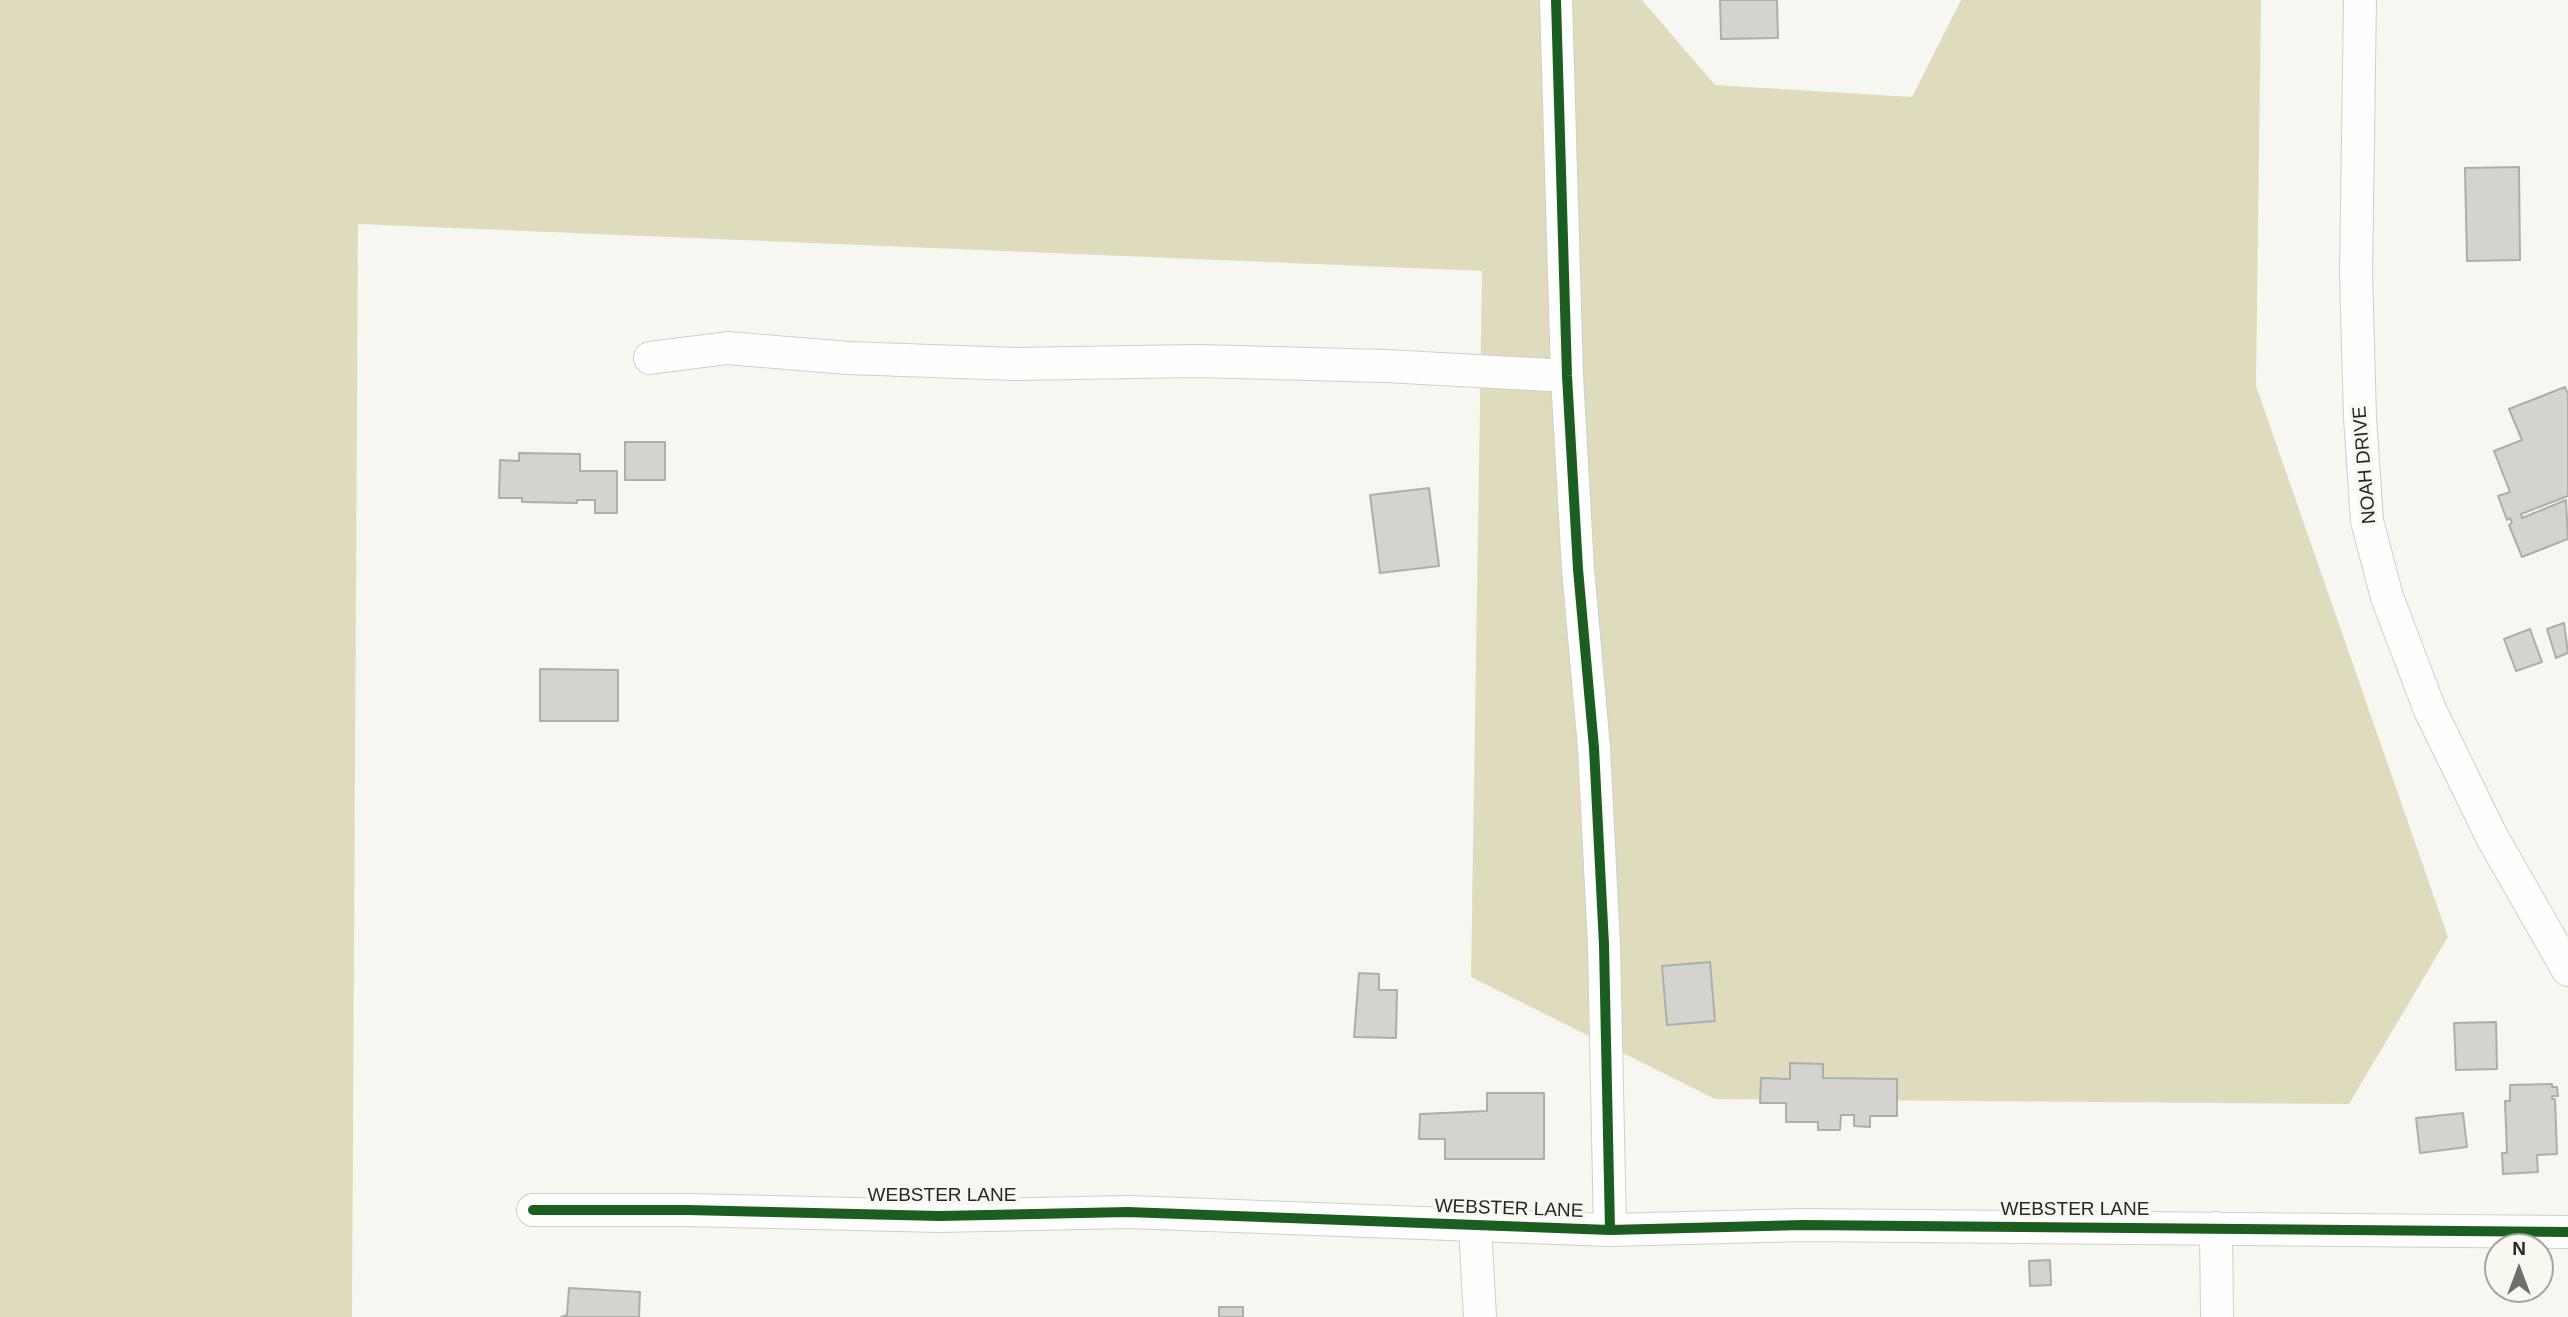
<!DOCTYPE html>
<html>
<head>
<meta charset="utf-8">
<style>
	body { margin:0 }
	#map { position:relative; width:2568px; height:1317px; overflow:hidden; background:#f7f7f2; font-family:Helvetica,sans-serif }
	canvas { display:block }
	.north { position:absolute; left:2484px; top:1233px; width:70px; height:70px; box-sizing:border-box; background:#f8f8f1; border:2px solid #a4a49f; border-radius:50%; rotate:0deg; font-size:19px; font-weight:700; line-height:28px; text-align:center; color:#262624 }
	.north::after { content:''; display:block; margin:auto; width:24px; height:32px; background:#6f6f6c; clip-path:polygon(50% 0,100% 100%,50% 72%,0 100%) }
</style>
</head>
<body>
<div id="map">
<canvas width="2568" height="1317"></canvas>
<div class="north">N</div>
</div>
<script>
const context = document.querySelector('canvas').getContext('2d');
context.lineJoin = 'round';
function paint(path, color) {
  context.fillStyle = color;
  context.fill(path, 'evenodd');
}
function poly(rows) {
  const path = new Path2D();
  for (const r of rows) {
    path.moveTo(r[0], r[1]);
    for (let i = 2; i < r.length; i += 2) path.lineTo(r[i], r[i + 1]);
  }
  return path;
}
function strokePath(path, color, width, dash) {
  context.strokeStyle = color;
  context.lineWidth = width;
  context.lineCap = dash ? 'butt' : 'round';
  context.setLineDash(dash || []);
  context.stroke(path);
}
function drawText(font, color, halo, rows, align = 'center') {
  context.font = font + ' Helvetica,sans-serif';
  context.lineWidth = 7;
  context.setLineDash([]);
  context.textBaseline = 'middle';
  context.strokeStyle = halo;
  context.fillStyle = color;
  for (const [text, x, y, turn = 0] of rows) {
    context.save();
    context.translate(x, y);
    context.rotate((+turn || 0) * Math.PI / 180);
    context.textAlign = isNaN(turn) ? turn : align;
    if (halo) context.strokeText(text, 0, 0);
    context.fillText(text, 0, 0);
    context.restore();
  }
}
paint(poly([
	[0,0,1642,0,1715,85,1912,97,1961,0,2261,0,2256,386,2448,937,2349,1104,1715,1099,1471,977,1482,271,358,224,352,1317,0,1317]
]), '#dfdcbd');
const building = poly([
	[1720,0,1777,0,1778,38,1721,39,1720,0],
	[2519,167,2520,260,2467,261,2465,168,2519,167],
	[2565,387,2568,394,2568,496,2521,514,2522,518,2566,500,2568,539,2522,557,2509,525,2512,523,2510,518,2507,520,2498,496,2510,492,2494,451,2522,440,2509,409,2565,387],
	[625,442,665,442,665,480,625,480,625,442],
	[519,453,580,454,580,471,617,471,617,513,595,513,595,500,577,500,577,503,522,502,522,498,499,498,500,460,519,461,519,453],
	[1429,488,1439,566,1380,573,1370,495,1429,488],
	[2564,623,2568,653,2556,658,2547,629,2564,623],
	[2530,629,2542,662,2516,671,2504,639,2530,629],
	[540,669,618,670,618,721,540,721,540,669],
	[1710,962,1715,1021,1667,1025,1662,966,1710,962],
	[1359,973,1379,974,1379,990,1397,990,1396,1038,1354,1037,1359,973],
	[2496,1022,2497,1069,2456,1070,2454,1023,2496,1022],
	[1790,1063,1823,1064,1823,1078,1897,1079,1897,1116,1870,1116,1870,1127,1854,1126,1854,1115,1841,1115,1840,1130,1818,1130,1818,1122,1786,1122,1786,1103,1760,1103,1761,1078,1790,1079,1790,1063],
	[2552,1084,2552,1087,2557,1087,2558,1096,2552,1096,2552,1099,2555,1099,2557,1154,2537,1155,2538,1172,2503,1174,2502,1153,2507,1153,2505,1101,2510,1101,2510,1085,2552,1084],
	[1487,1093,1544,1093,1544,1159,1445,1159,1445,1139,1419,1139,1420,1114,1487,1111,1487,1093],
	[2463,1113,2467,1147,2420,1153,2416,1118,2463,1113],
	[2050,1260,2051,1285,2030,1286,2029,1261,2050,1260],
	[569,1288,640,1292,639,1317,561,1317,567,1315,569,1288],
	[1219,1307,1243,1307,1243,1317,1219,1317,1219,1307]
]);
paint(building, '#d3d3cf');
strokePath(building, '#adada9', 2);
const minor = poly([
	[1556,0,1567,376,1578,569,1594,748,1604,945,1610,1230],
	[2360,0,2356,275,2360,417,2367,521,2387,597,2430,710,2492,837,2568,970],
	[650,358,727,348,848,358,1015,364,1197,361,1386,366,1567,376],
	[533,1210,687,1210,940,1216,1128,1212,1610,1230,1803,1225,2568,1232],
	[1475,1226,1480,1317],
	[2216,1228,2217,1317]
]);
strokePath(minor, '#cfcecb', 34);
strokePath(minor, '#fefefd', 32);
strokePath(poly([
	[1556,0,1567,376,1578,569,1594,748,1604,945,1610,1230],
	[533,1210,687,1210,940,1216,1128,1212,1610,1230,1803,1225,2568,1232]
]), '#1b5e20', 10);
drawText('19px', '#262624', '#f8f8f1', [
	["NOAH DRIVE",2365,465,-95],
	["WEBSTER LANE",942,1196],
	["WEBSTER LANE",1509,1209,2],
	["WEBSTER LANE",2075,1210]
]);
</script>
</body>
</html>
